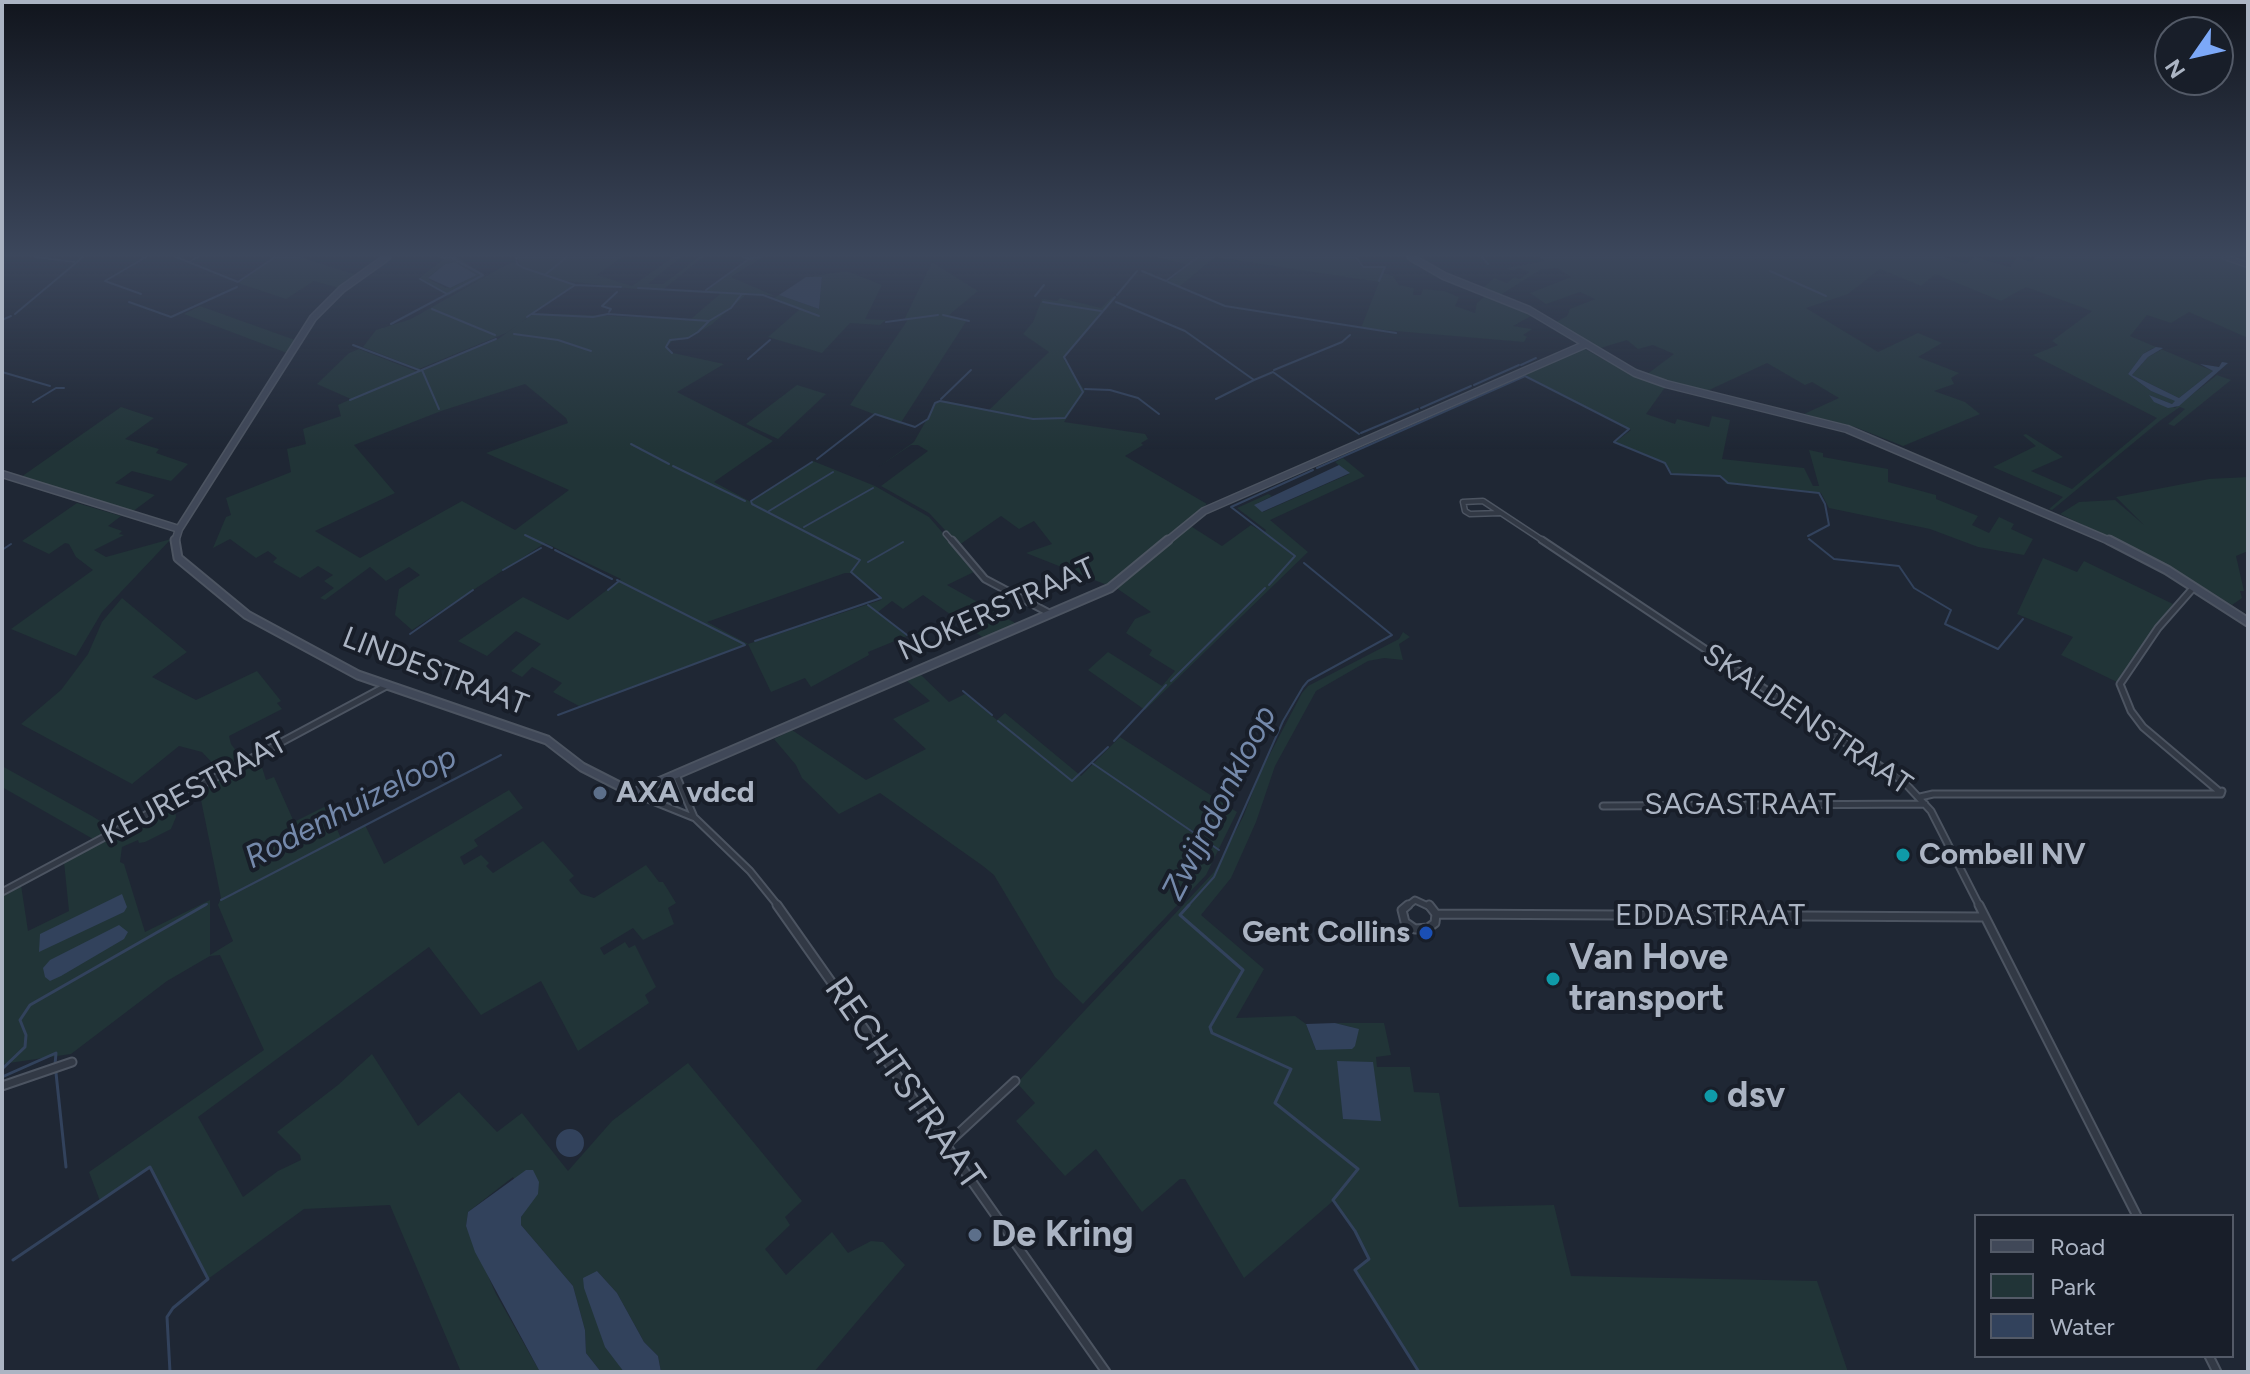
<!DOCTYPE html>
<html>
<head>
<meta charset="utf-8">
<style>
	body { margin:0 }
	#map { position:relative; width:2250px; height:1374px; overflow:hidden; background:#1f2734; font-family:Figtree,sans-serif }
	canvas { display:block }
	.frame { position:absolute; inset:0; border:4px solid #abb4c3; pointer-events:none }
	.legend { position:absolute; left:1974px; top:1214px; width:260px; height:144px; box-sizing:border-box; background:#181e29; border:2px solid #535a67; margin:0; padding:10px 14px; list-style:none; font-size:24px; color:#abb4c3 }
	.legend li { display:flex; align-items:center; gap:16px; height:40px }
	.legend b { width:40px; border:2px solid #535a67 }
	.north { position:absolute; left:2154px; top:16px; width:80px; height:80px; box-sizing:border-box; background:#181e29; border:2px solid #535a67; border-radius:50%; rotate:236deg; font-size:22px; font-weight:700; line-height:32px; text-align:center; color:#abb4c3 }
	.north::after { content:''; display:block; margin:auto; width:28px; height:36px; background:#7ca8f7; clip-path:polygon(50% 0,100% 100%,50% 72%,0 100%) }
</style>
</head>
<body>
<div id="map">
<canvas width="2250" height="1374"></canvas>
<div class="frame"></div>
<ul class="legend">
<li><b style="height:10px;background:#404858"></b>Road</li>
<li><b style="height:22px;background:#213437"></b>Park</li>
<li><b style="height:22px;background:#32425c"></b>Water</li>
</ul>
<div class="north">N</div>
</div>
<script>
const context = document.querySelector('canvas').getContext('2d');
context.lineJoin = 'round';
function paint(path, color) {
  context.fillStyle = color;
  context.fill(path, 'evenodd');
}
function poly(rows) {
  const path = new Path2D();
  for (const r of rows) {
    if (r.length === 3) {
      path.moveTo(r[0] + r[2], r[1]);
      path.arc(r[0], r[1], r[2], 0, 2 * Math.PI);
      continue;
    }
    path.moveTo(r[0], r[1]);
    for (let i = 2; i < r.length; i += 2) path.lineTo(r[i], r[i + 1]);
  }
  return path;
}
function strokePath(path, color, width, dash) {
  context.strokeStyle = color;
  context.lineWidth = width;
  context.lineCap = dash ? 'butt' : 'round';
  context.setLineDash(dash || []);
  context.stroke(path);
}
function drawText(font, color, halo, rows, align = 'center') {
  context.font = font + ' Figtree,sans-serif';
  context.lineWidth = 8;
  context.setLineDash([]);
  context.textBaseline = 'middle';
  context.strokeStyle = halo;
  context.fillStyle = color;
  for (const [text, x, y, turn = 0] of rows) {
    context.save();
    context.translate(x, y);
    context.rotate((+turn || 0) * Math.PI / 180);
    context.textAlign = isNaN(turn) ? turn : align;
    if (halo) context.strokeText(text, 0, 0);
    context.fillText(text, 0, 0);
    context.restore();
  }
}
paint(poly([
	[275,257,300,257,357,275,339,288,314,281,286,299,238,283],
	[446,257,457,257,486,276,448,296,418,279],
	[455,262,476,275,453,287,446,288,430,280,429,277,445,264],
	[517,257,622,257,597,275,632,286,673,257,681,257,648,284,663,284,699,257,703,257,664,289,706,291,750,258,763,257,731,277,775,296,748,293,711,325,687,339,672,341,667,347,673,353,724,364,677,392,773,441,714,482,751,502,813,461,875,486,929,517,976,571,947,585,1017,624,985,639,923,595,903,609,892,601,878,612,907,636,868,652,869,655,811,687,805,678,771,692,748,644,579,706,553,692,562,683,532,667,522,677,511,671,541,644,516,631,487,656,458,641,523,597,568,620,621,579,545,543,412,630,395,615,399,589,420,575,409,567,386,581,370,567,325,600,320,598,334,588,324,581,333,575,318,566,300,578,273,562,277,558,268,551,256,558,230,539,213,548,226,517,231,515,226,498,291,472,287,449,306,444,303,429,341,416,338,405,351,399,317,384,349,353,359,349,418,372,498,339,534,313,691,319,720,294,635,289,566,281,574,285,506,333,419,369,363,347,376,330,411,319,502,267,513,262,520,265],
	[525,384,566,418,568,423,486,453,569,490,515,530,462,501,360,558,315,531,395,493,354,445,441,411],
	[845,573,851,573,880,595,881,600,748,644,707,622],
	[1158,257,1355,257,1361,267,1384,268,1383,273,1393,276,1399,285,1414,288,1413,295,1421,295,1423,289,1444,291,1459,297,1455,306,1475,313,1477,303,1485,296,1524,311,1533,315,1513,326,1532,329,1523,335,1527,337,1524,342,1361,328,1379,282,1215,257,1179,287,1167,282,1188,265],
	[1540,257,1944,257,1966,264,1975,257,2010,267,2017,257,2032,262,2036,257,2221,257,2248,266,2248,338,2189,312,2171,323,2147,315,2130,336,2213,371,2179,398,2132,375,2148,357,2161,350,2153,348,2143,354,2128,374,2151,391,2176,401,2172,404,2149,395,2175,408,2217,375,2231,380,2174,426,2168,424,2185,409,2180,407,2161,420,2052,510,2049,509,2063,497,1993,467,2036,446,2023,435,2026,434,2063,457,2031,471,2072,489,2157,418,2033,355,2058,345,2052,341,2092,311,2026,287,2001,301,1935,274,1921,286,1880,269,1848,294,1806,308,1878,352,1918,333,1942,343,1918,357,1959,373,1951,378,1954,384,1934,391,1965,402,1980,414,1903,446,1855,427,1804,414,1839,398,1812,382,1805,385,1767,363,1707,391,1646,375,1674,354,1653,345,1638,349,1627,340,1597,349,1554,323,1567,316,1570,309,1595,299,1580,292,1546,304,1530,293,1571,277,1557,268,1540,270,1499,296,1482,289,1494,278,1507,283,1514,277,1520,279,1529,272,1519,268,1513,271,1506,268,1544,261],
	[932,262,978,291,949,315,967,320,900,424,850,405,907,321,905,318],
	[847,271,882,285,865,319,886,320,880,325,850,323,822,353,768,337,800,309,774,298,779,295,819,309,822,278,806,277],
	[1112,297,1116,297,1065,355,1064,360,1085,391,1064,422,1145,434,1148,439,1141,443,1143,445,1125,456,1207,504,1107,585,1026,553,1052,544,1034,521,1019,529,1001,516,959,545,929,513,881,486,928,451,918,445,911,445,877,468,914,442,936,403,946,401,989,410,1049,352,1023,334,1033,322,1042,299,1057,301,1060,298,1101,308],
	[200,306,295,340,287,353,184,314],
	[1583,348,1625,371,1666,386,1646,414,1675,424,1677,419,1709,427,1712,416,1730,420,1722,459,1804,468,1813,486,1819,486,1809,450,1823,453,1823,457,1888,469,1888,482,1936,495,1936,499,1978,516,1972,525,1989,533,1999,517,2014,524,2011,529,2033,539,2024,555,1978,547,1930,529,1829,508,1821,493,1726,484,1722,476,1673,474,1661,461,1614,443,1631,430,1525,375],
	[797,385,826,394,778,439,746,424],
	[121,407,154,418,125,439,159,449,156,453,188,464,171,481,132,471,115,483,155,495,132,512,21,477],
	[1343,458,1365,476,1270,520,1308,552,1145,710,1088,670,1108,652,1162,686,1175,671,1149,655,1152,650,1126,633,1135,619,1151,612,1115,587,1189,525,1222,546,1251,525,1264,533,1266,530,1237,508,1268,494,1272,496,1258,503,1263,512,1349,474,1335,462],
	[2248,477,2248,551,2236,556,2244,591,2240,591,2242,598,2232,605,2164,563,2060,514,2079,502,2115,500,2144,525,2116,497,2209,479],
	[77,503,121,516,108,526,122,531,119,534,124,535,94,550,106,557,171,539,102,612,76,656,11,629,93,570,76,557,69,544,65,543,49,554,22,541],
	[2043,558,2077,572,2084,561,2173,604,2117,682,2061,655,2073,637,2017,614],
	[122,598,187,652,152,677,196,700,257,671,281,701,277,703,282,709,229,736,231,744,243,760,221,772,202,752,179,746,132,784,21,724,61,690,88,654,102,622],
	[1403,632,1410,637,1399,644,1403,660,1384,658,1368,661,1316,691,1275,766,1256,822,1231,878,1201,915,1264,969,1236,1018,1295,1016,1306,1024,1316,1050,1351,1027,1335,1023,1384,1023,1391,1055,1376,1057,1377,1067,1410,1067,1414,1092,1439,1093,1459,1207,1554,1205,1571,1276,1817,1281,1848,1372,1419,1372,1355,1270,1369,1258,1355,1231,1333,1201,1244,1278,1185,1179,1180,1179,1142,1212,1096,1149,1065,1176,1016,1121,1035,1103,1017,1083,1214,872,1243,817,1261,771,1302,693,1308,686,1399,639],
	[921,675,949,702,965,694,997,720,1005,713,1081,776,1120,737,1237,812,1206,875,1083,1004,1055,977,994,875,983,866,880,793,839,814,802,778,796,765,774,739,792,730,866,780,926,749,893,719,930,701,907,681],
	[259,758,266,780,274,777,294,822,326,806,341,838,365,825,384,864,509,790,523,808,474,840,478,846,460,857,464,865,481,855,489,863,486,866,493,873,543,841,574,876,569,880,581,894,594,898,646,865,659,882,663,882,676,903,668,908,674,924,643,940,633,928,600,948,604,955,625,942,629,948,635,945,656,987,645,995,649,1003,578,1051,541,981,481,1015,429,947,198,1117,243,1197,278,1171,301,1160,300,1155,277,1132,338,1085,372,1054,418,1126,459,1092,497,1132,522,1113,568,1171,612,1121,688,1063,802,1201,785,1217,790,1225,765,1249,786,1275,832,1232,848,1253,871,1241,883,1242,905,1265,814,1372,661,1372,658,1356,644,1342,617,1293,597,1271,619,1364,624,1372,601,1372,586,1353,585,1330,573,1286,521,1225,521,1217,528,1206,513,1177,468,1212,466,1226,496,1294,540,1372,461,1372,390,1205,304,1209,208,1279,151,1167,100,1201,89,1172,264,1050,220,955,210,956,167,981,71,1054,2,1064,2,895,21,885,28,931,69,911,64,862,174,803,176,817,171,829,145,842,139,843,138,840,122,847,120,862,124,864,145,932,210,900,210,955,233,941,218,905,221,898,200,795,208,786],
	[2,766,92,816,113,829,93,839,2,787]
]), '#213437');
paint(poly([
	[455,262,477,275,450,288,428,278,445,264],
	[806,277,822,277,819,309,779,295],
	[2156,347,2163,348,2148,357,2132,375,2179,398,2213,371,2200,364,2219,367,2222,362,2228,363,2179,406,2168,408,2154,402,2149,395,2172,404,2175,401,2151,391,2128,374,2143,354],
	[1339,465,1350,473,1262,512,1254,505],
	[122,894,127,907,124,912,39,952,40,934],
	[119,925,128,932,124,939,61,976,50,981,45,977,43,968,50,960],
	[1335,1023,1359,1029,1355,1046,1352,1049,1316,1050,1306,1024],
	[1337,1061,1373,1062,1381,1121,1343,1119],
	[570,1143,14],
	[526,1170,533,1170,539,1182,538,1194,521,1217,521,1225,573,1286,585,1330,586,1353,601,1372,540,1372,475,1252,466,1226,468,1212],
	[597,1271,617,1293,644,1342,658,1356,661,1372,624,1372,605,1347,584,1288,583,1278]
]), '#32425c');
strokePath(poly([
	[35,257,74,262],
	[176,257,238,282,275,257],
	[441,257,446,258],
	[516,257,517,264,524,268,575,285,527,317],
	[1356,257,1363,267,1385,267,1379,281],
	[1482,257,1488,264],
	[749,259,758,257],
	[189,262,198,257],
	[1142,271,1166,281,1198,257],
	[1770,271,1826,296],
	[546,274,567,257],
	[420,279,447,294],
	[1168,282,1225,306,1396,333],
	[575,285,621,287],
	[638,288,763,295,819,316],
	[706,290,749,259,743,257],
	[141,294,105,281,146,257],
	[1117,295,1137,271],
	[1035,296,1044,285],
	[129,302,171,317,237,287],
	[1043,302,1101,311],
	[1116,302,1185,331,1254,380,1273,372,1359,434],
	[432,309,495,335],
	[609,312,611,309,602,306,617,292],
	[15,314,83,257],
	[532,314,593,317,608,314,709,321],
	[943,315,969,321],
	[2,320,11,316],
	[886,322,938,315],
	[391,324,483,275,450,257],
	[514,334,558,340,591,351],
	[353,345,419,370],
	[672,353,666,347,670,340,688,338,698,332,709,321,731,308,741,295],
	[748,359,770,340],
	[1521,365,1536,358],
	[422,370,439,409],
	[1274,370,1342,342,1350,335],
	[2,372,50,386],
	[1474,385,1519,365],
	[1085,389,1110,390,1138,398,1159,414],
	[941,399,971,370],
	[1216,399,1254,380],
	[350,400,496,339],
	[33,402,56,388,64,388],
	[1421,408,1471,386],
	[1361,433,1418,409],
	[631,444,669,464],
	[817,459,875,414,915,427,928,419,935,403,940,401,1033,419,1065,418,1083,392,1064,357,1115,297],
	[673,466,745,501],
	[1317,468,1525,376,1629,429,1614,442,1665,463,1671,474,1720,476,1728,483,1819,493,1825,504,1829,525,1808,536],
	[769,511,833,472],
	[804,527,873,488],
	[525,535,552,548],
	[1809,539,1834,559,1899,566,1914,588,1951,610,1945,624,1998,649,2023,619],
	[2,550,11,544],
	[555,550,612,579],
	[868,562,903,542],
	[503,570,541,548],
	[617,580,744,644],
	[1269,585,1295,556,1231,507,1313,470],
	[608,590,619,581],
	[868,605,907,635],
	[410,634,473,590],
	[755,641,881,598,851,572,860,560,752,504,751,501,812,462],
	[1171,681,1265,588],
	[963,691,992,715],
	[558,715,745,645],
	[998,721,1072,781,1108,747],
	[1114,741,1166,685],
	[1092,763,1219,850],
	[221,900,501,755],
	[201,907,207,904],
	[1187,907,1214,877,1283,721,1303,687,1308,681,1392,635,1304,563]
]), '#32425c', 2);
strokePath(poly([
	[1189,905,1180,915,1243,970,1210,1027,1212,1033,1291,1069,1275,1103,1358,1169,1333,1200,1355,1231,1369,1259,1355,1270,1419,1372],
	[2,1069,25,1047,26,1035,20,1020,30,1005,205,905],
	[56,1073,66,1167],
	[2,1077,56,1053,55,1065],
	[13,1260,150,1167,208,1279,173,1308,167,1317,170,1372]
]), '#32425c', 3);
const streetFar2 = poly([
	[2225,257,2248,265],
	[1500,513,1470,514,1465,511,1463,502,1483,501,1545,542],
	[946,534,953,542]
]);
const streetFar1 = poly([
	[952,540,985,579,1049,613],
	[1542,540,1904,782,1931,811,1980,907],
	[2194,587,2158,628,2120,684,2131,711,2143,727,2221,793],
	[676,775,694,817],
	[633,793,695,818,750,871,779,907],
	[1920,797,1933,794,2221,794,2222,791],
	[1603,806,1925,804],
	[2,892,388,685],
	[1406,907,1415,900,1430,907]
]);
const street = poly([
	[777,905,1106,1372],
	[1408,905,1402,910,1405,922,1415,929,1428,928,1435,923,1436,914],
	[1429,905,1436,914],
	[1979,905,2137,1216],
	[1436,914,1984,917],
	[2,1086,72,1062],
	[947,1144,1015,1081],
	[2209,1356,2217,1372]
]);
const secondaryFar1 = poly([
	[1411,257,1444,276,1529,310,1635,373,1666,384,1847,429,2112,542],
	[2,474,179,529],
	[175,542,179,529,313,318,342,289,387,257],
	[1166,542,1204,511,1584,345]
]);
const secondary = poly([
	[175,540,178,558,247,615,358,675,547,740,582,767,633,793,1110,588,1168,540],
	[2109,540,2167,570,2248,622]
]);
strokePath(streetFar2, '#4c5461', 7);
strokePath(streetFar1, '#4c5461', 9);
strokePath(street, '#4c5461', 11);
strokePath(secondaryFar1, '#4c5461', 9);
strokePath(secondary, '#4c5461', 11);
strokePath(streetFar2, '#323945', 4);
strokePath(streetFar1, '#323945', 5);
strokePath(street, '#323945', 7);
strokePath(secondaryFar1, '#404858', 6);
strokePath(secondary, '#404858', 7);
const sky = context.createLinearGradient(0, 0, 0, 449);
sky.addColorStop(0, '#11151d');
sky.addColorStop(0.57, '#3c475c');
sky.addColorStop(1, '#3c475c00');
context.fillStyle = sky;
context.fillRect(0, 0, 2250, 449);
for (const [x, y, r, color] of [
	[600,793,8,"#5c6f8a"],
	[1903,855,8,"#0f9aa8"],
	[1426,933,8,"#1a4fb4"],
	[1553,979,8,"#0f9aa8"],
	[1711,1096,8,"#0f9aa8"],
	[975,1235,8,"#5c6f8a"]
]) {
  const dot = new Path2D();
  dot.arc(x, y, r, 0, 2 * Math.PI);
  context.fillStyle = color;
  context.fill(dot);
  strokePath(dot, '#181e29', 3);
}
drawText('30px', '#abb4c3', '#181e29', [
	["NOKERSTRAAT",997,610,-24],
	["LINDESTRAAT",435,672,21],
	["SKALDENSTRAAT",1807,720,34],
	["KEURESTRAAT",195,789,-28],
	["SAGASTRAAT",1740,805],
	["EDDASTRAAT",1710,916]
]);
drawText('bold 30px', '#abb4c3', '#181e29', [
	["AXA vdcd",616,793],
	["Combell NV",1919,855],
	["Gent Collins",1410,933,"right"]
], 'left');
drawText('italic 32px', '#7489ab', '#181e29', [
	["Zwijndonkloop",1220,803,-63],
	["Rodenhuizeloop",351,808,-27]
]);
drawText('bold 36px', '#abb4c3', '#181e29', [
	["Van Hove",1569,958],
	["transport",1569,999],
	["dsv",1727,1096],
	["De Kring",991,1235]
], 'left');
drawText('36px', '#abb4c3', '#181e29', [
	["RECHTSTRAAT",904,1084,55]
]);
</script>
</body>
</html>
